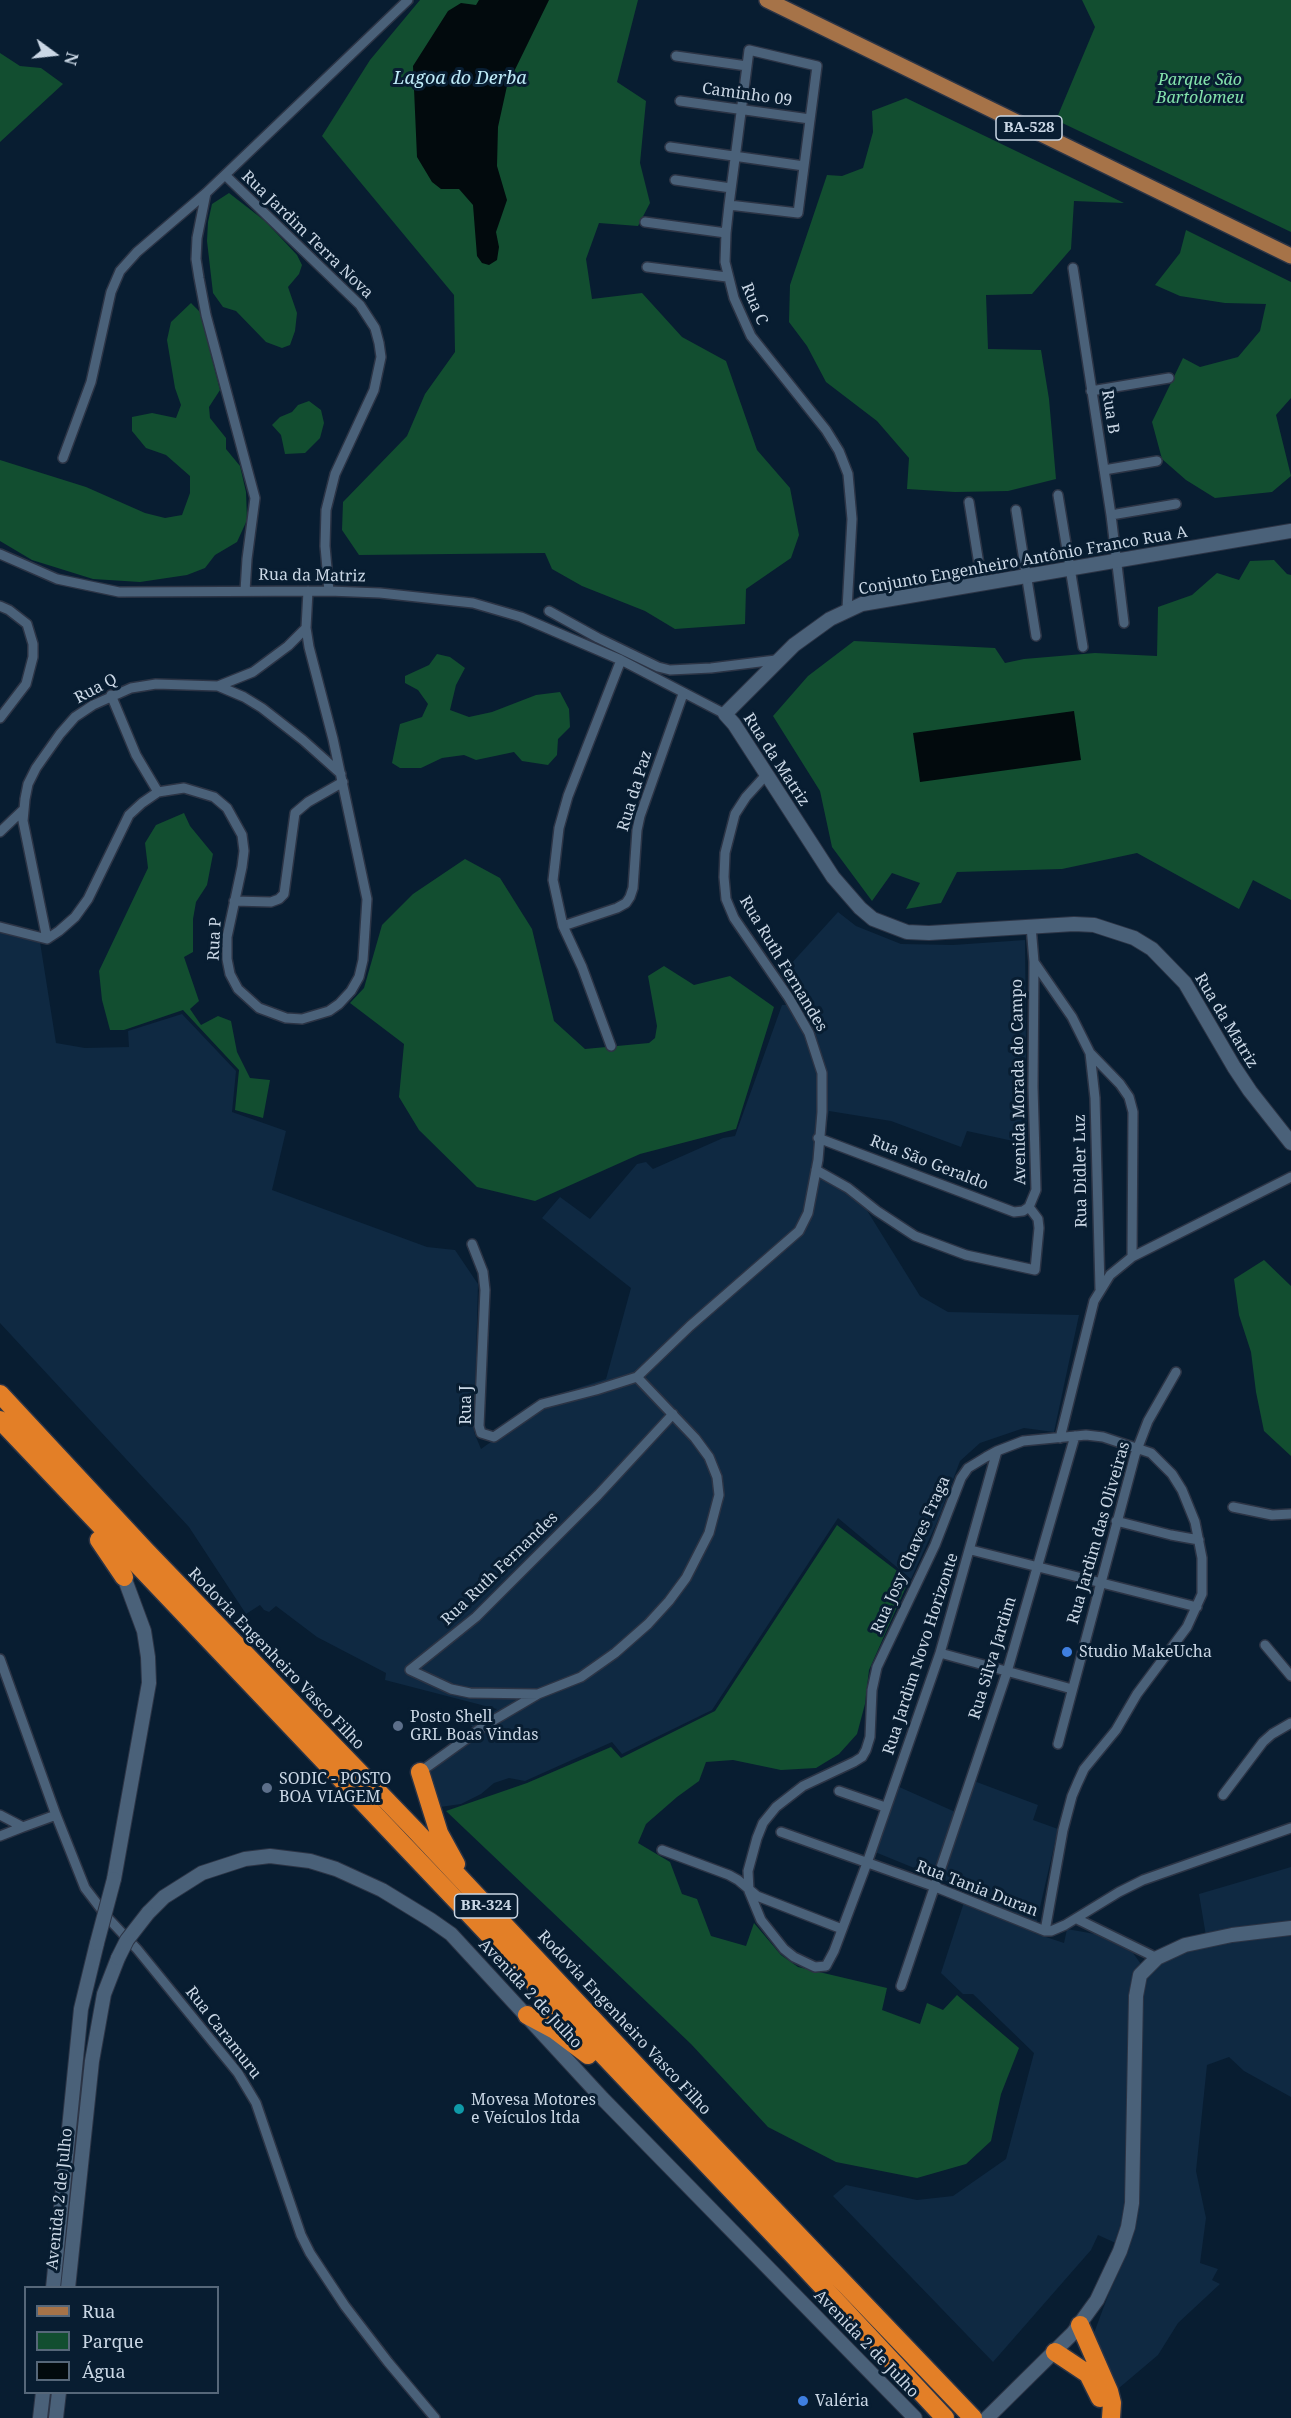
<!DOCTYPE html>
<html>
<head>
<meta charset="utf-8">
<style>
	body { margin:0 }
	#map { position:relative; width:1291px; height:2418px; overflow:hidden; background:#081d31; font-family:"Noto Serif",serif }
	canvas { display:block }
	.legend { position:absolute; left:24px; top:2286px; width:195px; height:108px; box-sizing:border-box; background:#081d31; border:2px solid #566779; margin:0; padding:8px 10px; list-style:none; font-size:18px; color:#cad7e5 }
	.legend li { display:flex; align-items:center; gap:12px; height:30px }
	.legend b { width:30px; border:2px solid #566779 }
	.north { position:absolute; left:24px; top:24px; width:60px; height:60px; -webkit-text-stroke:4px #081d31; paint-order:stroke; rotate:105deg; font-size:16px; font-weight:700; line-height:24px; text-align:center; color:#cad7e5 }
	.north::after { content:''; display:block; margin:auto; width:21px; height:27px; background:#cad7e5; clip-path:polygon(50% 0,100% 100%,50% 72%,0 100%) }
</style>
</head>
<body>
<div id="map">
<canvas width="1291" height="2418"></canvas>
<ul class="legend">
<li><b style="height:8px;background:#a67348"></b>Rua</li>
<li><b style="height:16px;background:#124e30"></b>Parque</li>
<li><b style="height:16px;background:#020a0d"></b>Água</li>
</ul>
<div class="north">N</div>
</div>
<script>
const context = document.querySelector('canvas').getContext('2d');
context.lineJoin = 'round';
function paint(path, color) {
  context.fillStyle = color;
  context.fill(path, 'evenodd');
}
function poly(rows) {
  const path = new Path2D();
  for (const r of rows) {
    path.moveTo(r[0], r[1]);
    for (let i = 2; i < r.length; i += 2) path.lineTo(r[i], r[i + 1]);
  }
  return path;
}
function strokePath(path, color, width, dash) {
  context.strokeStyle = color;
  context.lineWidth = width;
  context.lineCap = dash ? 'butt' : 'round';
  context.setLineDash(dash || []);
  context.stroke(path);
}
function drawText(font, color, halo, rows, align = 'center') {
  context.font = font + ' "Noto Serif",serif';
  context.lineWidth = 6;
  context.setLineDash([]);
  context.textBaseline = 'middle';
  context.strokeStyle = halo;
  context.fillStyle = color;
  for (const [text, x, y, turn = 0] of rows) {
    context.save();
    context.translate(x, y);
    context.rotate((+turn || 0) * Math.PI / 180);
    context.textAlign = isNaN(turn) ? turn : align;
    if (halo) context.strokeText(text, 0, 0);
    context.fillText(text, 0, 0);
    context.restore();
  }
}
paint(poly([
	[838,912,856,926,901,944,953,945,1025,940,1027,1144,967,1131,961,1147,891,1121,829,1111,823,1145,821,1175,854,1196,863,1204,920,1296,948,1312,1079,1315,1054,1432,1024,1428,980,1443,960,1461,938,1520,911,1579,838,1518,712,1710,622,1754,612,1742,525,1781,509,1778,494,1783,481,1794,461,1804,440,1807,425,1774,477,1735,471,1725,497,1709,385,1680,386,1673,317,1637,276,1606,269,1612,264,1610,260,1605,246,1614,189,1527,0,1323,0,931,40,942,56,1043,85,1048,129,1047,128,1031,182,1014,236,1071,232,1112,286,1131,272,1190,427,1247,455,1250,478,1284,474,1432,481,1449,530,1414,571,1400,565,1392,606,1379,631,1288,542,1218,560,1197,590,1219,637,1164,646,1162,653,1169,723,1138,735,1136,782,1005,795,1005,798,1001,794,992,780,976],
	[974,1781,1038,1805,1033,1820,1058,1829,1034,1933,1064,1943,1067,1929,1095,1934,1133,1953,1148,1974,1181,1950,1207,1942,1199,1894,1291,1867,1291,2097,1244,2071,1229,2057,1207,2065,1196,2171,1206,2218,1200,2263,1218,2269,1212,2280,1220,2284,1178,2323,1158,2355,1119,2388,1094,2333,1109,2293,1129,2249,1098,2235,1091,2250,993,2362,833,2196,846,2185,917,2200,953,2196,1006,2159,1034,2053,973,1994,963,1994,941,1973,968,1890,875,1852,897,1786,962,1815]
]), '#0f2942');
paint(poly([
	[420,0,638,0,617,82,646,101,640,163,650,203,638,226,599,223,586,259,592,299,642,293,682,337,726,361,757,450,790,488,799,535,791,558,746,589,745,624,675,629,645,611,582,586,552,569,545,553,359,555,342,530,343,502,407,436,425,394,455,352,454,295,322,136,370,60],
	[1082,0,1291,0,1291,232,1056,120,1095,27],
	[0,53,20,66,41,68,63,84,0,142],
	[906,98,1124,203,1074,201,1071,249,1032,294,986,295,988,349,1041,350,1049,399,1056,479,1008,491,955,492,907,489,909,458,877,421,826,382,807,346,789,322,790,285,827,175,842,176,863,168,873,132,872,111],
	[229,193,265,221,297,255,302,265,299,274,288,287,297,313,295,331,290,345,282,348,266,342,236,311,223,307,213,293,207,241,208,222,212,204],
	[1186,230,1291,282,1291,398,1276,415,1291,476,1272,492,1215,498,1186,480,1162,459,1152,422,1183,358,1200,367,1238,357,1260,331,1266,304,1225,303,1180,296,1155,285,1180,253],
	[191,303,200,312,220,390,209,407,210,418,226,438,226,449,240,466,246,492,247,520,237,542,215,555,205,568,187,575,140,582,93,579,32,560,0,541,0,460,86,487,145,513,165,518,182,515,190,493,190,476,166,455,146,448,132,431,132,417,152,413,176,418,181,405,175,388,167,340,171,322],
	[309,401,321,410,324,423,320,438,305,453,285,454,281,435,272,425,280,417,292,412,298,405],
	[1274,560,1287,574,1291,575,1291,900,1253,880,1239,909,1137,853,1062,869,957,872,941,903,906,909,920,883,892,873,872,901,832,847,820,791,773,716,808,676,854,641,995,648,1005,663,1024,659,1095,653,1157,656,1158,607,1192,595,1217,573,1239,580,1250,561],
	[437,654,450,657,465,668,456,685,450,710,469,717,492,712,536,695,560,692,569,709,570,727,558,739,557,755,548,765,522,761,514,752,476,760,464,755,442,758,421,768,400,768,392,763,400,724,422,717,428,704,418,690,405,683,405,676,429,665],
	[184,813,190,826,213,854,207,885,196,902,193,919,193,952,184,957,199,1001,190,1009,201,1025,218,1016,231,1021,237,1052,250,1078,270,1080,263,1118,235,1110,239,1070,183,1010,124,1030,110,1030,102,1000,99,971,148,868,145,843,156,825],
	[465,859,500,878,532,929,554,1021,585,1049,649,1043,655,1038,657,1026,648,976,664,966,694,985,730,976,774,1007,736,1129,640,1154,535,1201,477,1187,419,1130,399,1097,404,1044,350,1003,364,988,382,925,413,894],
	[1264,1260,1291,1286,1291,1456,1264,1431,1256,1392,1251,1352,1239,1315,1234,1279],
	[837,1525,909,1580,869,1670,865,1704,857,1734,839,1754,816,1768,781,1770,733,1760,706,1762,699,1781,677,1797,646,1824,638,1843,670,1862,682,1894,697,1899,711,1936,746,1946,754,1923,781,1955,798,1967,887,1988,882,2010,920,2024,927,2003,943,2010,957,1995,1019,2048,1001,2094,991,2141,966,2164,917,2178,836,2162,768,2127,691,2044,446,1811,527,1783,611,1747,621,1758,715,1711]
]), '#124e30');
paint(poly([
	[479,0,549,0,507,86,498,127,497,166,507,200,496,232,499,247,497,260,489,265,482,263,477,256,473,205,459,189,441,189,432,182,417,157,413,66,448,11,461,3,476,5],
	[1074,711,1081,760,920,782,913,733]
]), '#020a0d');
const street = poly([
	[676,56,747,66],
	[680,101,810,119],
	[670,147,804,166],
	[225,175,360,305,375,328,379,343,381,357,374,390,335,474,326,510,325,546,329,591],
	[675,180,731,188],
	[206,193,197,238,196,259,199,278,206,315,255,498,247,559,245,591],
	[729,205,798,213,817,66,749,50,747,66,729,205,726,233,725,262,734,298,751,336,826,430,839,451,848,474,852,519,847,609],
	[645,222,726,233],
	[647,267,727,277],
	[1073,268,1111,515,1124,623],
	[1091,391,1169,378],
	[63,458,91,382,111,292,120,271,137,252,206,193,408,0],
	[1104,470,1157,461],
	[1058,495,1083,647],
	[969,502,982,583],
	[1016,510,1036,636],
	[1111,515,1176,504],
	[0,554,57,579,119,592,329,591,380,593,473,603,521,617,621,660,725,714],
	[0,606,9,610,27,624,33,644,33,657,26,684,0,718],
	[549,611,598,638,658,667,670,670,711,668,776,660],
	[218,686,253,672,288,646,306,628],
	[111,695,136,755,158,792],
	[0,832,23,810],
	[234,901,271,902,279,899,284,894,295,813,308,802,343,782],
	[563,926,617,908,626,903,630,897,633,888,637,830,640,816,683,694],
	[0,927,47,939,59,931,75,917,88,899,129,815,142,803,158,792,184,788,214,797,227,808,242,835,244,851,242,867,227,937,227,959,230,974,238,989,259,1008,286,1018,302,1019,329,1011,339,1004,351,991,359,977,363,960,367,899,333,739,309,647,306,628,308,591],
	[47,939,23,821,25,799,28,784,36,768,60,734,75,717,93,705,131,688,156,684,218,686,244,697,262,708,303,740,341,774],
	[1034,962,1072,1017,1090,1053,1095,1098,1100,1289],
	[611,1046,582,967,563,926,553,880,559,828,568,796,621,660],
	[1090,1053,1120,1084,1129,1097,1133,1112,1132,1257],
	[818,1138,1014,1212,1023,1211,1029,1207],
	[816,1170,848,1188,877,1211,915,1236,966,1255,1035,1270,1039,1228,1038,1219,1029,1207],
	[1029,1207,1036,1190,1033,1087,1034,962,1031,926],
	[472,1244,483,1272,485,1290,479,1426,481,1433,494,1437,542,1404,596,1390,637,1377],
	[1060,1438,1094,1301,1110,1275,1132,1257,1291,1177],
	[997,1451,940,1653,867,1863,834,1951,826,1966,815,1967,794,1957,784,1949,761,1920,749,1891,748,1871,757,1838,763,1823,776,1807,803,1786,854,1762,862,1757,866,1750,870,1737,872,1690,877,1667,935,1545,961,1478,968,1468,986,1457,997,1451,1023,1441,1086,1435,1103,1437,1151,1453,1172,1474,1182,1490,1195,1522,1202,1558,1202,1594,1187,1627,1137,1694,1116,1730,1084,1769,1078,1782,1072,1796,1063,1830,1045,1931],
	[1233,1507,1272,1515,1291,1514],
	[1116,1521,1171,1535,1199,1540],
	[971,1550,1197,1607],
	[1265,1645,1291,1676],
	[940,1653,1072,1689],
	[0,1659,56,1815,85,1888,108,1918,137,1949,238,2073,256,2103,301,2235,310,2253,345,2306,388,2362,435,2418],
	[538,1694,470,1693,451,1689,410,1670,476,1617,598,1495,673,1414],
	[1058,1744,1135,1455,1148,1421,1176,1372],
	[420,1772,487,1724,538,1694,581,1677,615,1653,648,1624,669,1601,686,1578,709,1533,719,1495,717,1477,709,1457,695,1438,637,1377,690,1326,799,1231,808,1213,818,1160,822,1112,822,1073,809,1033,789,998,734,918,726,899,724,877,725,853,735,814,746,797,766,775],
	[839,1791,885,1807],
	[1223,1795,1263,1742,1272,1734,1291,1723],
	[0,1815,23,1827,56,1815],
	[781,1832,933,1886,1045,1931,1051,1931,1065,1925,1119,1892,1143,1880,1291,1828],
	[0,1836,23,1827],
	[662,1850,729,1875,738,1880,757,1896,842,1929],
	[1077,1919,1157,1958],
	[901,1986,1007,1672,1075,1436]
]);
const secondary = poly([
	[1291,531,862,604,830,619,794,645,725,714,734,724,833,877,860,908,873,919,907,932,929,933,1074,924,1094,925,1134,938,1152,949,1185,983,1234,1067,1250,1091,1291,1143],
	[114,1879,149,1683,148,1657,144,1631,124,1577],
	[148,1913,164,1897,202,1873,245,1859,270,1856,310,1861,336,1869,382,1890,431,1920,451,1934,602,2098,915,2418],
	[53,2288,81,2009,97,1943],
	[68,2288,92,2061,104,1994,118,1958],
	[40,2418,43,2392],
	[56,2418,59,2392],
	[987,2418,1073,2333,1097,2300,1120,2251,1128,2227,1132,2203,1136,1996,1140,1975,1157,1958,1185,1945,1232,1935,1291,1928]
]);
const primary = poly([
	[767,0,1291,256]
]);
const highway = poly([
	[0,1394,146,1551,415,1830,651,2081,973,2418],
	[0,1420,794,2256,945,2418],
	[99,1540,124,1577],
	[420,1772,439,1833,456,1864],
	[527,2015,555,2030,588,2055],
	[1080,2325,1109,2391,1112,2403,1111,2418],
	[1055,2352,1088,2374,1100,2398]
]);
strokePath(street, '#2c3445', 12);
strokePath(secondary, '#2c3445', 16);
strokePath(primary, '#2c3445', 18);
strokePath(highway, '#2c3445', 21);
strokePath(street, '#4a6179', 9);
strokePath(secondary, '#4a6179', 14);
strokePath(primary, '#a67348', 15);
strokePath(highway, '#e37f27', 18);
const secondaryBridge = poly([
	[97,1943,114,1879],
	[118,1958,127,1940,148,1913]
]);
strokePath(secondaryBridge, '#2c3445', 16, []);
strokePath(secondaryBridge, '#4a6179', 14);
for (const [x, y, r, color] of [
	[1067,1652,6,"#3f7fe0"],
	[398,1726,6,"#5c6f8a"],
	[267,1788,6,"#5c6f8a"],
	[459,2109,6,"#0f9aa8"],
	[803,2401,6,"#3f7fe0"]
]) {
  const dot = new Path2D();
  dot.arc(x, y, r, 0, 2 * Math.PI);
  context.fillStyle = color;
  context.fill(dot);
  strokePath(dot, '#081d31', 2);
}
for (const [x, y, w] of [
	[1029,128,66],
	[486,1906,63]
]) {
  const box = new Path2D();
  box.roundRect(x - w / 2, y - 12, w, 24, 4.5);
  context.fillStyle = '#081d31';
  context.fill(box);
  strokePath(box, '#cad7e5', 1.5);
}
drawText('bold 15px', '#cad7e5', null, [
	["BA-528",1029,128],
	["BR-324",486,1906]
]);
drawText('italic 16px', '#83e2ab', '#081d31', [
	["Parque São",1200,80],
	["Bartolomeu",1200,98]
]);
drawText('16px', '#cad7e5', '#081d31', [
	["Caminho 09",747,95,8],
	["Rua Jardim Terra Nova",307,235,44],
	["Rua C",754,304,67],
	["Rua B",1110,412,81],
	["Conjunto Engenheiro Antônio Franco Rua A",1023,561,-10],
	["Rua da Matriz",312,576,1],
	["Rua Q",96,689,-28],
	["Rua da Matriz",776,760,57],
	["Rua da Paz",635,791,-73],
	["Rua P",215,939,-87],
	["Rua Ruth Fernandes",783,964,59],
	["Rua da Matriz",1226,1021,59],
	["Avenida Morada do Campo",1019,1082,-91],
	["Rua São Geraldo",929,1163,21],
	["Rua Didler Luz",1081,1171,-91],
	["Rua J",466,1405,-90],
	["Rua Jardim das Oliveiras",1099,1533,-74],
	["Rua Josy Chaves Fraga",911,1555,-66],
	["Rua Ruth Fernandes",500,1569,-44],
	["Rua Jardim Novo Horizonte",921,1654,-72],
	["Rua Silva Jardim",993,1658,-73],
	["Rodovia Engenheiro Vasco Filho",276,1659,46],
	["Rua Tania Duran",977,1889,21],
	["Avenida 2 de Julho",530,1994,47],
	["Rodovia Engenheiro Vasco Filho",624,2023,47],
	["Rua Caramuru",223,2033,52],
	["Avenida 2 de Julho",60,2199,-84],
	["Avenida 2 de Julho",866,2344,46]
]);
drawText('16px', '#cad7e5', '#081d31', [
	["Studio MakeUcha",1079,1652],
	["Posto Shell",410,1717],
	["GRL Boas Vindas",410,1735],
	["SODIC - POSTO",279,1779],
	["BOA VIAGEM",279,1797],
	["Movesa Motores",471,2100],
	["e Veículos ltda",471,2118],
	["Valéria",815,2401]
], 'left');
drawText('italic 18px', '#bfebf7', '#081d31', [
	["Lagoa do Derba",460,79]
]);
</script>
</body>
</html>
